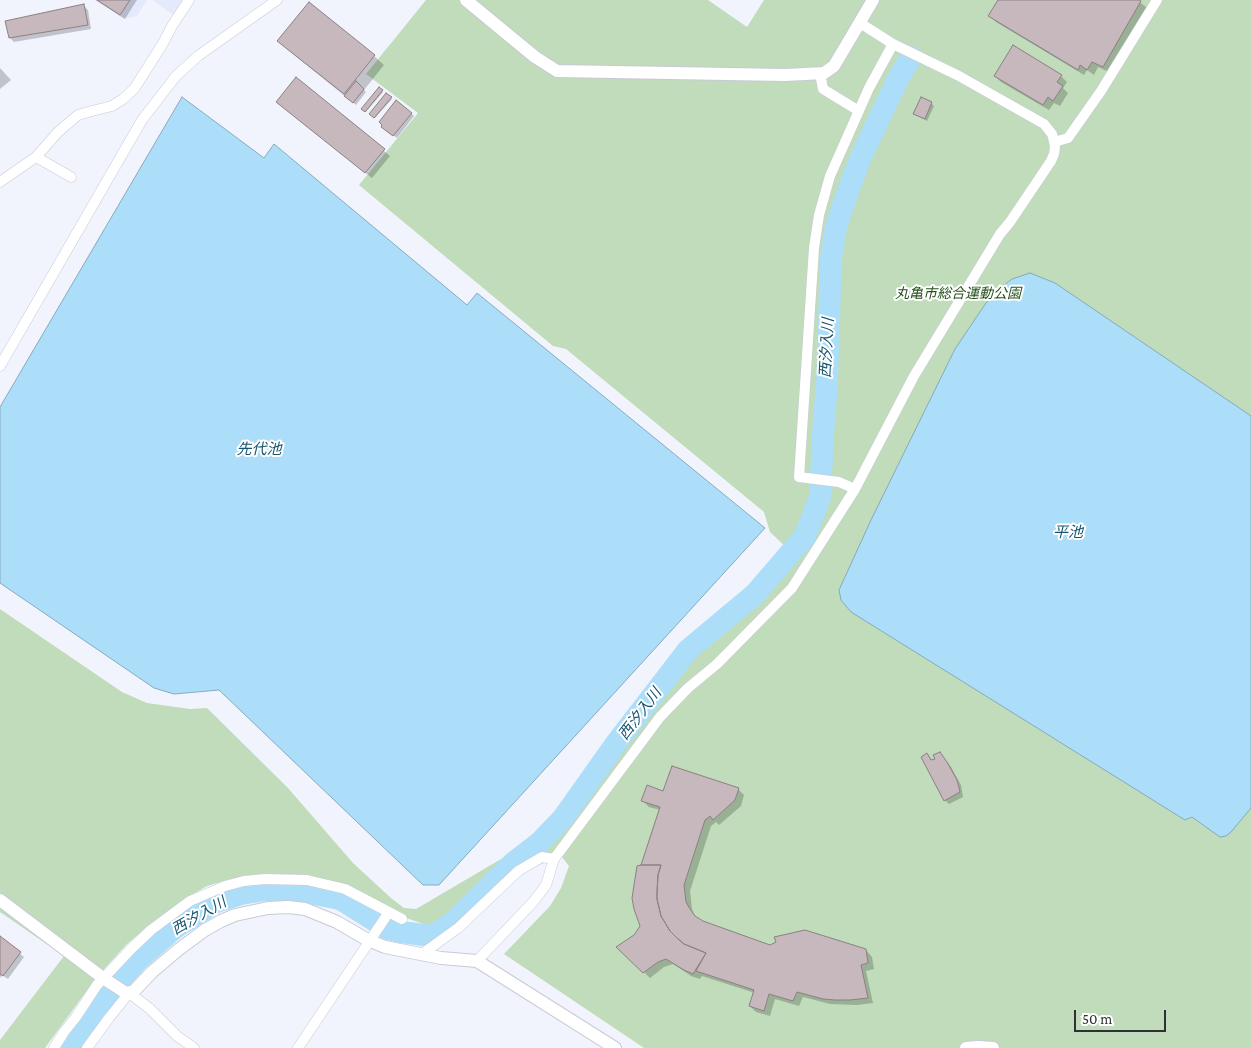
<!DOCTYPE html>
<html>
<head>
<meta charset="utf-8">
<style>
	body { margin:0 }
	#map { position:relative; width:1251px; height:1048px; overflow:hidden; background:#f1f4fd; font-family:"Crimson Pro",serif }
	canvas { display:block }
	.scale { position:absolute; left:1074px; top:1010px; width:92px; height:22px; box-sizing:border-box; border:2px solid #2f3034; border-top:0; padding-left:6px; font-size:15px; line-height:18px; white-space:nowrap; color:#2f3034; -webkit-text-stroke:4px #fff; paint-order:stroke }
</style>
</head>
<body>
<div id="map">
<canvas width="1251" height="1048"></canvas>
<div class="scale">50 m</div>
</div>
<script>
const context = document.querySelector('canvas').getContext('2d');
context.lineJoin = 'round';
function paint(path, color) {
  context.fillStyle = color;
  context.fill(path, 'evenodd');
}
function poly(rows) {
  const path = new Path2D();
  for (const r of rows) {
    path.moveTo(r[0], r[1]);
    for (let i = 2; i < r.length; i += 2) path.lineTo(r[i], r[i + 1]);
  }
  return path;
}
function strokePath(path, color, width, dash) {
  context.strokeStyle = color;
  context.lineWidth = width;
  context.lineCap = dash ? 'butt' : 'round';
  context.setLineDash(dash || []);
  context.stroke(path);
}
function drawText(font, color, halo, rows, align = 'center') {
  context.font = font + ' "Crimson Pro","Noto Sans JP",serif';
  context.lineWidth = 4;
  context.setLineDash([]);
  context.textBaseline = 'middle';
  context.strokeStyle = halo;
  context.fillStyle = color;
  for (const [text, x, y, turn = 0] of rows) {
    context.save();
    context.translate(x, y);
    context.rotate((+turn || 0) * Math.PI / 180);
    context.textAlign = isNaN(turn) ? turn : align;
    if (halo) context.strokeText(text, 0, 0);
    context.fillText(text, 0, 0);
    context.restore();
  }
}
paint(poly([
	[94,0,147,0,137,16,124,19],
	[152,0,185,0,175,16]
]), '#e5e9fc');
paint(poly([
	[426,0,708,0,747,27,764,0,1251,0,1251,1048,644,1048,504,954,550,906,561,888,569,866,562,857,526,869,455,935,395,914,322,880,267,875,227,880,207,886,188,897,153,922,127,944,96,978,45,1048,0,1048,0,1040,64,956,0,912,0,609,122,692,147,703,190,709,207,708,288,788,353,863,391,898,404,908,416,909,559,825,694,653,717,634,788,549,770,532,764,512,566,349,553,346,359,185,418,113,366,74]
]), '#c0dcba');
const water = poly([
	[182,97,264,158,274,144,467,305,477,293,765,528,439,885,423,885,219,690,174,694,154,688,0,583,0,407,182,97],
	[1030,273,1055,283,1251,416,1251,808,1231,832,1226,836,1220,837,1192,817,1185,820,851,612,841,600,839,590,871,520,955,349,986,303,1000,288,1012,279,1030,273]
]);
paint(water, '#acdef9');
strokePath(water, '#86aabe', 1);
paint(poly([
	[96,0,137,0,125,19],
	[999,0,1137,0,1147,8,1109,72,1098,67,1094,75,1087,70,1084,75,996,22,990,16],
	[309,4,374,56,384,65,364,90,366,92,356,105,288,50,278,40],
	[83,5,88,10,91,29,14,42,10,38],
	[0,68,11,80,0,89],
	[995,76,1061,76,1067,82,1063,88,1068,93,1060,106,1054,103,1049,110,1001,82],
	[296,79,390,156,372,178,284,108],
	[379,88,383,92,366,112,363,109],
	[386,95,392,99,375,118,370,114],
	[397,102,414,116,397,138,385,129],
	[931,103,934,106,927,121,918,116,915,113],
	[927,754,933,761,944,758,951,767,961,785,963,797,949,804,945,800],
	[738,789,744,795,741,806,719,825,716,822,711,826,690,891,692,909,695,916,702,923,770,946,866,950,872,957,874,969,866,971,873,1003,857,1005,830,1004,803,997,799,1006,775,999,770,1016,756,1012,750,1006,755,993,702,976,700,979,691,976,673,964,664,967,650,978,618,947,635,936,641,926,642,866,660,810,649,807,643,801,664,792],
	[0,938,24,957,8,979,2,975,0,978]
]), '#0003');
strokePath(poly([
	[70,1048,112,989,138,960,175,928,216,902,241,894,266,890,294,890,340,899,388,929,401,932,432,936,452,923,513,863,539,843,563,818,614,746,688,650,755,594,805,536,820,497,823,435,827,382,831,259,836,227,847,194,860,159,897,81,911,57]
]), '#acdef9', 22);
const building = poly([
	[97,0,130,0,120,15,97,0],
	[998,0,1139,0,1141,1,1103,67,1092,62,1087,70,1080,65,1078,70,988,16,998,0],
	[309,2,375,55,344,94,277,41,309,2],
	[84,4,88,25,9,38,5,21,84,4],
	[1013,45,1062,75,1057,82,1063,86,1053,101,1048,97,1043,105,994,76,1013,45],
	[296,77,385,149,365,173,276,102,296,77],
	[356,81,364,89,353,103,344,96,356,81],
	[379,87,383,90,365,112,361,109,379,87],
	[386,93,392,97,374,118,369,114,386,93],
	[921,97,932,102,925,119,913,114,921,97],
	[396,100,412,113,393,136,381,127,382,125,379,122,396,100],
	[940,752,947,762,957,780,960,792,944,801,921,757,927,753,931,760,935,759,933,755,940,752],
	[672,766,739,788,735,800,713,820,710,816,705,820,684,885,686,902,690,909,695,916,703,921,770,945,776,942,774,937,805,930,866,949,868,963,861,965,868,998,850,1000,835,1000,823,999,797,992,793,1001,769,994,764,1011,749,1006,754,990,696,971,706,953,684,944,677,938,670,931,661,916,657,899,657,892,658,875,661,865,641,865,660,807,641,801,647,785,663,791,672,766],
	[641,865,661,865,658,875,657,892,657,899,661,916,670,931,677,938,684,944,706,953,693,974,684,970,666,959,658,962,643,973,616,947,634,935,640,926,634,909,632,898,637,866,641,865],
	[0,936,21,952,3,976,0,974,0,936]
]);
paint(building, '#c6b8bd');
strokePath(building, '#8d8084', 1);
const minor = poly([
	[820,73,823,89,859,111],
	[1054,142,1068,138,1101,91,1157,0],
	[36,157,71,177],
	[0,182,36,157,58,132,78,115,92,111,112,106,123,99,134,89,162,45,172,26,189,0],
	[0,366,142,120,176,76,198,56,277,0],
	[855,489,839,482,799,477,814,248,819,215,830,176,869,88,893,44],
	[422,954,458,928,518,871,542,857,554,859],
	[477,961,534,901,546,885,554,859,660,717,688,688,717,664,792,588,855,489,914,376,1000,234,1010,222,1051,161,1054,154,1055,147,1054,141,1052,134,1044,124,959,76,893,44,860,23],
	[54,1048,64,1032,76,1017,97,985,132,948,151,930,190,901,225,886,244,881,265,879,307,880,345,889,402,919],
	[87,1048,109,1018,129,993,149,1008,177,1036,194,1048],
	[298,1048,389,912]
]);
const tertiary = poly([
	[466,0,535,57,557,71,785,75,824,73,834,66,873,0],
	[0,900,103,978,126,993,134,991,152,972,178,950,205,930,221,921,235,915,268,908,288,907,305,909,337,922,366,939,385,947,441,958,477,961,615,1048],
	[966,1048,978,1047,993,1048]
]);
strokePath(minor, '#c8cad6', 11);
strokePath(tertiary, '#c8cad6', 14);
strokePath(minor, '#fff', 10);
strokePath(tertiary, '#fff', 12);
drawText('italic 14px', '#26501c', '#fff', [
	["丸亀市総合運動公園",958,294]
]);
drawText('italic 15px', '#16546f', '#fff', [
	["西汐入川",827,348,-87],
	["先代池",259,449],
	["平池",1068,532],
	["西汐入川",640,714,-53],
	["西汐入川",199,916,-30]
]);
</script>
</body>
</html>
